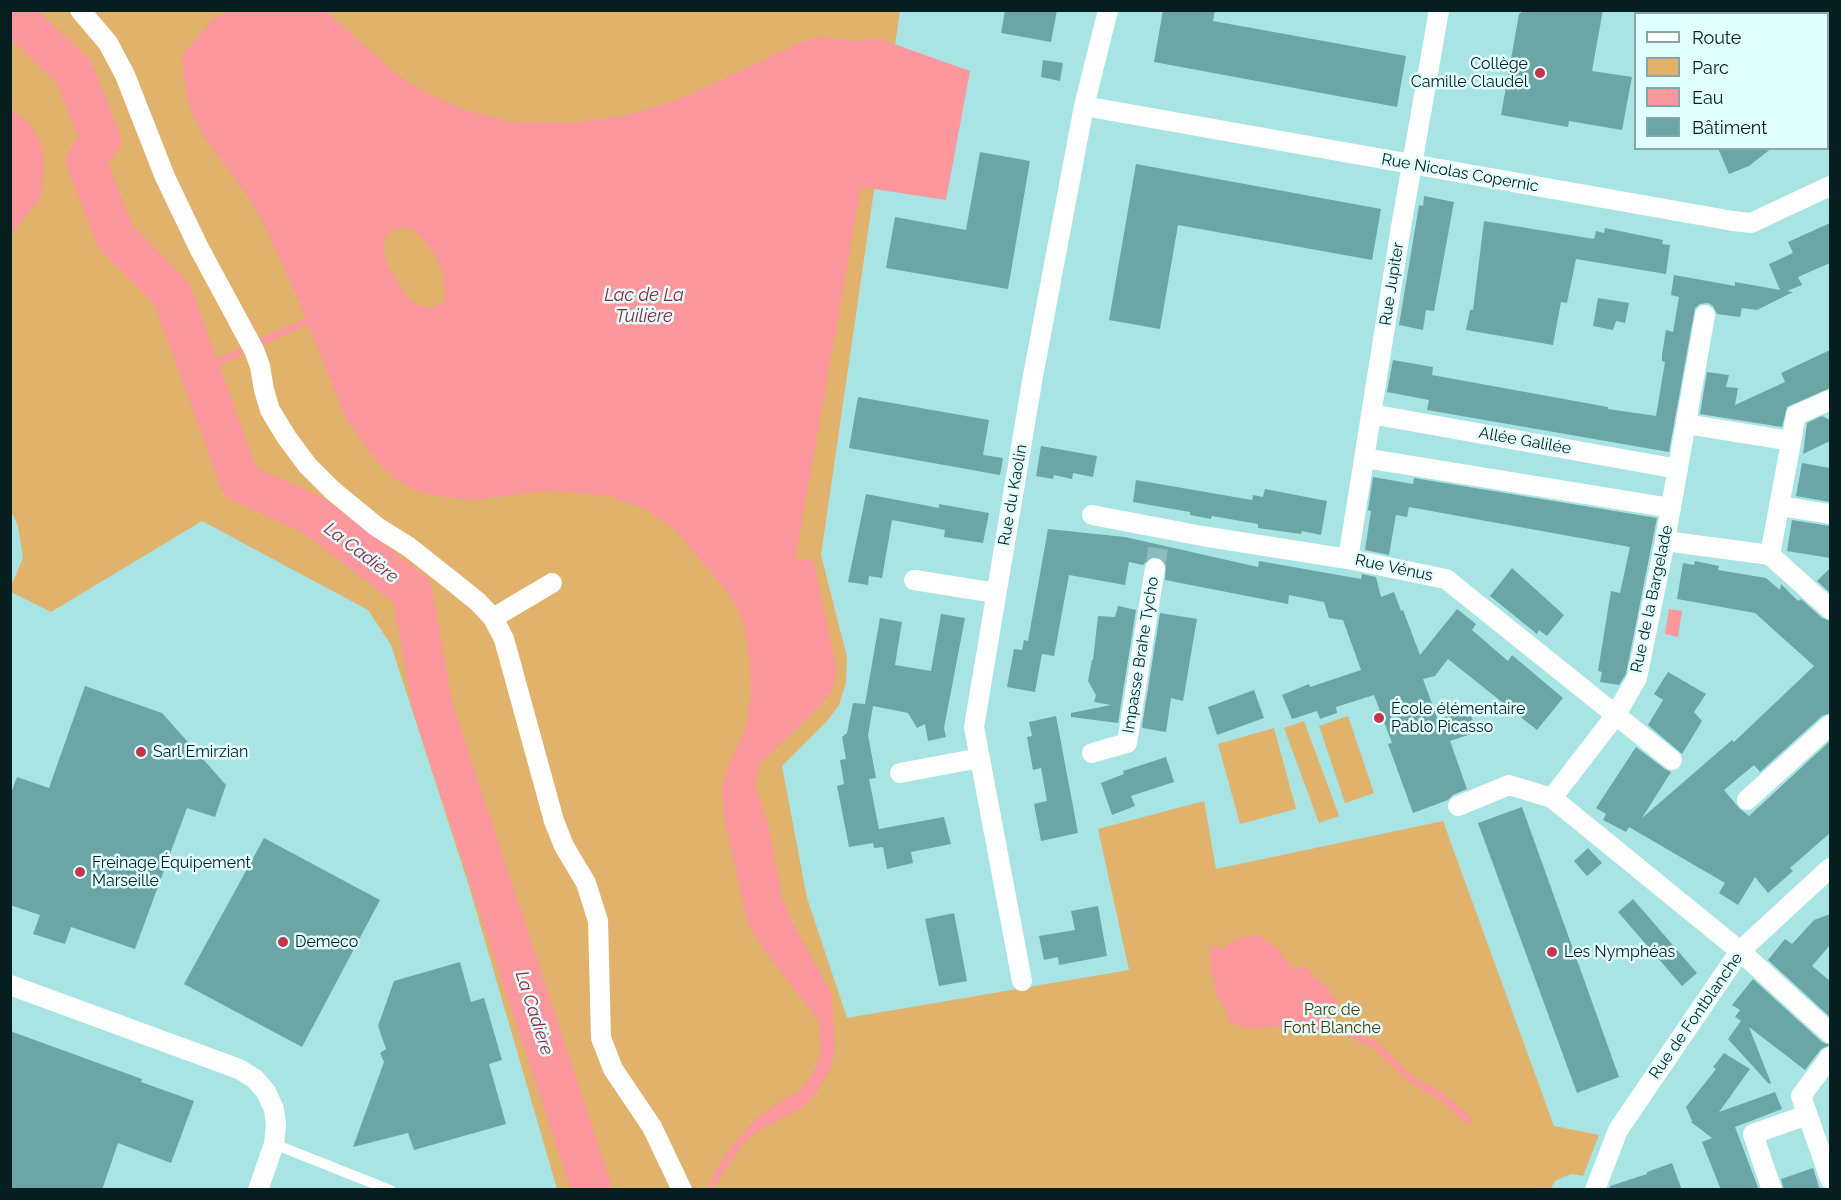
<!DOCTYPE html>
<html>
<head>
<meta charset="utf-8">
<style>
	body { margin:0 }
	#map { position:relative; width:1841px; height:1200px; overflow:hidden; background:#a9e4e4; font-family:Raleway,sans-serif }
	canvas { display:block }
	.frame { position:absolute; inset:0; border:12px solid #061e1f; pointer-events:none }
	.legend { position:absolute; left:1634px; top:12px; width:195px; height:138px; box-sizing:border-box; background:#e2ffff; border:2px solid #8aa5a5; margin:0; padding:8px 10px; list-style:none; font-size:18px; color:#061e1f }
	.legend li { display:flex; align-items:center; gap:12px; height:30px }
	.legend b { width:30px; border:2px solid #8aa5a5 }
</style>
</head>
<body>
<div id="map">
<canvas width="1841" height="1200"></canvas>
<div class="frame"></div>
<ul class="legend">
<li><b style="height:8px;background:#fff"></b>Route</li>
<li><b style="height:16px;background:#e0b26c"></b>Parc</li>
<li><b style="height:16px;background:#fc979d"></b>Eau</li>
<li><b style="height:16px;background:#6ca5a6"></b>Bâtiment</li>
</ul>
</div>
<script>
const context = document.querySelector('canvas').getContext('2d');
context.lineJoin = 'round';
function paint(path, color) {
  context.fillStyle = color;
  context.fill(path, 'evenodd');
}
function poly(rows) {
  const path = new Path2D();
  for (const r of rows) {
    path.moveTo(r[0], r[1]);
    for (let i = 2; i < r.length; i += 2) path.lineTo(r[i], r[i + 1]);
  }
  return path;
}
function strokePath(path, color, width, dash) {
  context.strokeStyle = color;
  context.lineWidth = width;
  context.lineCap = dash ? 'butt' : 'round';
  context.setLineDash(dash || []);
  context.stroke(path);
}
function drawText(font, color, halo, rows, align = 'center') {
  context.font = font + ' Raleway,sans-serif';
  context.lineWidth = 5;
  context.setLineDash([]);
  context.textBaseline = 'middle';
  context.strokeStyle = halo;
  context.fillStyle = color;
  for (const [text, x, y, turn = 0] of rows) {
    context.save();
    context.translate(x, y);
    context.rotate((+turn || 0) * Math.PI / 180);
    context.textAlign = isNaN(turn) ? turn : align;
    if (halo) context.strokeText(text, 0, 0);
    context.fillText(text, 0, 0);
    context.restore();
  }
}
paint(poly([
	[11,11,900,11,821,555,847,657,846,683,839,705,828,720,782,766,807,898,847,1018,1129,970,1098,829,1204,801,1216,869,1443,821,1554,1126,1599,1135,1583,1176,1572,1174,1563,1177,1555,1181,1550,1190,557,1189,469,886,391,645,368,610,202,521,51,612,11,592,11,586,23,558,18,526,11,511],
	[1348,716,1374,793,1345,803,1319,726],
	[1304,721,1339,816,1319,823,1284,728],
	[1274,728,1296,809,1240,824,1218,744]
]), '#e0b26c');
paint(poly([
	[229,11,326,11,396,74,428,94,460,108,509,122,575,123,636,113,685,97,801,42,819,37,855,41,877,38,970,71,946,200,861,187,795,561,813,559,837,671,833,689,820,706,760,764,755,786,768,825,782,898,793,924,832,994,835,1050,830,1070,817,1092,803,1107,755,1133,742,1145,713,1189,709,1187,717,1168,735,1142,755,1120,779,1102,797,1092,809,1080,817,1063,821,1047,819,1021,765,951,748,924,725,823,722,786,733,755,746,728,751,692,750,660,742,617,727,591,675,530,645,509,613,497,582,493,542,491,474,500,444,497,416,491,393,477,375,459,346,419,294,290,264,224,247,195,206,140,191,110,184,81,182,55,214,18],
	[407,227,417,233,426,243,438,261,442,273,445,288,444,302,432,308,417,305,406,296,388,266,384,250,385,236,395,229],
	[11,108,30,124,38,138,44,156,41,197,11,234],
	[1669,609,1682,611,1678,637,1665,634],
	[1251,936,1259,936,1277,948,1293,969,1306,966,1314,977,1324,983,1337,1000,1339,1010,1328,1021,1323,1030,1316,1033,1306,1030,1295,1030,1272,1026,1259,1029,1241,1027,1228,1021,1225,1008,1217,997,1211,971,1210,948,1211,945,1222,949,1237,939]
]), '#fc979d');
strokePath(poly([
	[260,342,315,318],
	[200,370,240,352],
	[1319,1021,1374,1044,1411,1079,1443,1098,1468,1120]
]), '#fc979d', 7);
strokePath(poly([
	[10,12,74,72,101,140,86,161,115,236,172,294,240,482,314,516,412,591,432,705,592,1190]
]), '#fc979d', 40);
paint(poly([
	[1005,10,1057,10,1051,42,1001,33],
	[1163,10,1215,10,1213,21,1406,56,1397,107,1154,62],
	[1525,10,1603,10,1592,71,1632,77,1622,130,1569,121,1568,127,1501,115,1519,14],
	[1043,60,1063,63,1060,81,1041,77],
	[1718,148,1772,148,1749,166,1729,174],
	[980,152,1030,161,1008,289,886,268,895,217,966,230],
	[1136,164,1381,209,1372,260,1178,225,1160,329,1109,320],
	[1424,196,1454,202,1434,311,1426,310,1423,330,1399,325,1419,205,1423,206],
	[1484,221,1594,239,1596,231,1604,233,1605,228,1663,240,1662,244,1670,245,1666,274,1576,259,1567,303,1561,302,1553,345,1466,330,1470,310,1473,310],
	[1830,223,1830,263,1798,277,1802,285,1787,291,1793,292,1757,310,1742,308,1740,317,1717,314,1713,306,1708,303,1700,304,1695,308,1669,452,1427,410,1429,400,1387,392,1393,360,1433,367,1432,375,1608,407,1608,409,1656,416,1665,362,1662,361,1662,354,1666,330,1673,332,1679,297,1671,295,1674,275,1735,286,1735,282,1780,290,1769,264,1793,253,1788,242],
	[1598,298,1629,303,1625,323,1616,321,1613,330,1593,326],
	[1830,350,1830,388,1787,407,1782,427,1700,414,1707,372,1729,375,1726,387,1738,388,1735,405,1785,382,1781,373],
	[858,397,989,420,983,455,1003,458,1000,475,849,448],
	[1822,416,1830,420,1830,441,1803,454,1807,423],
	[1041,446,1097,456,1093,477,1073,473,1072,479,1054,475,1053,479,1036,476],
	[1802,463,1830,468,1830,502,1796,496],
	[1373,477,1413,484,1414,478,1657,518,1626,674,1619,685,1600,682,1602,672,1598,671,1611,591,1620,593,1630,547,1409,507,1407,517,1396,515,1389,555,1365,550,1371,511,1368,510],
	[1136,480,1252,500,1253,495,1263,497,1265,489,1327,501,1321,535,1302,531,1301,534,1258,528,1258,524,1212,516,1211,519,1190,515,1190,512,1133,502],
	[866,494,939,508,939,504,989,513,983,543,944,537,945,530,892,520,882,578,869,576,868,585,848,582],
	[1792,520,1830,526,1830,558,1787,551],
	[1048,529,1125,537,1258,567,1259,561,1361,579,1362,574,1376,577,1381,597,1394,592,1401,611,1403,610,1420,655,1457,609,1476,624,1472,630,1508,661,1512,655,1563,698,1537,730,1448,659,1435,676,1423,679,1438,720,1459,712,1471,716,1476,727,1468,735,1450,741,1467,789,1453,795,1448,800,1413,813,1388,744,1392,743,1374,695,1336,707,1337,713,1320,719,1317,711,1292,719,1282,695,1309,684,1310,687,1361,670,1343,620,1329,618,1324,602,1289,595,1288,604,1165,580,1166,564,1162,558,1156,556,1150,557,1143,565,1129,562,1125,585,1069,575,1054,656,1042,654,1035,692,1007,687,1014,649,1022,650,1024,640,1028,641],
	[1695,561,1719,566,1718,570,1766,578,1780,590,1781,584,1798,601,1801,599,1822,618,1830,621,1830,713,1822,716,1760,772,1754,765,1724,790,1739,808,1749,816,1830,741,1830,833,1790,868,1793,871,1768,893,1755,877,1738,905,1719,893,1725,883,1629,827,1626,832,1603,820,1606,814,1596,808,1636,747,1665,769,1671,772,1642,818,1732,740,1734,742,1814,666,1755,613,1677,599,1683,563,1694,565],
	[1512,568,1564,615,1547,636,1539,630,1537,634,1490,596],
	[1830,568,1830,593,1817,581],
	[1118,606,1136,610,1118,723,1071,717,1071,713,1111,705,1094,702,1096,695,1088,681,1092,660,1093,660,1098,616,1115,617],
	[1160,613,1197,619,1183,701,1171,698,1166,732,1143,728,1142,726],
	[941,614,965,618,944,728,946,737,928,741,925,724,917,728,908,713,873,706,868,735,876,778,869,779,879,829,944,817,951,844,911,852,913,863,887,869,883,847,874,848,873,843,849,847,837,786,844,784,840,760,846,759,842,737,847,733,853,703,865,704,880,618,902,622,895,665,931,671],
	[1668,672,1706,694,1694,712,1702,721,1682,754,1648,725,1663,700,1654,694],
	[85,686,162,713,226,785,215,817,187,808,135,949,71,927,65,944,33,934,40,915,10,905,10,796,17,777,49,788],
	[1254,690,1264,718,1217,735,1208,707],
	[1056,716,1078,833,1041,841,1034,804,1047,801,1041,768,1033,770,1027,737,1032,736,1029,722],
	[1166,757,1174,782,1131,796,1135,806,1112,815,1101,783,1124,774,1123,771],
	[1522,807,1619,1077,1577,1093,1478,823],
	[264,838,380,900,302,1047,184,984],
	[1588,848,1602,863,1587,876,1574,861],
	[1633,899,1697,973,1682,986,1618,912],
	[1098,906,1107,956,1059,965,1058,957,1044,960,1039,936,1075,930,1071,911],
	[954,913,967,981,939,986,925,919],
	[1830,914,1830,945,1812,966,1830,981,1830,1017,1768,960,1785,939,1792,944,1814,920],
	[460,962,471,1002,484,998,502,1060,489,1064,506,1124,414,1150,408,1133,353,1147,384,1062,380,1053,386,1049,378,1026,394,981],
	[1753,979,1822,1042,1830,1045,1821,1049,1805,1070,1749,1027,1771,1083,1769,1084,1728,1039,1741,1021,1735,1017,1740,1010,1732,1005],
	[10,1031,142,1079,141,1082,194,1101,171,1163,118,1143,102,1190,10,1190],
	[1724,1053,1750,1069,1719,1112,1775,1092,1782,1109,1735,1127,1759,1190,1721,1190,1702,1142,1712,1138,1691,1122,1692,1121,1686,1107,1716,1069,1713,1067],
	[1672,1163,1682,1190,1610,1190,1610,1186,1647,1174,1647,1172],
	[1813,1168,1820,1190,1784,1190,1781,1179]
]), '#6ca5a6');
strokePath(poly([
	[1155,568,1159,543]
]), '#88bcbd', 20, [20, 10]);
strokePath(poly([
	[274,1144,390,1190]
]), '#fff', 10);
strokePath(poly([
	[80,10,108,43,125,75,165,177,199,248,254,350,260,366,264,390,270,410,287,438,308,466,332,490,377,527,409,547,452,581,478,602,493,618,504,639,554,821,564,846,586,883,598,921,601,1038,613,1069,652,1127,682,1190],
	[1084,106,1733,221,1751,223,1830,186],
	[1705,315,1665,541,1637,678,1615,716,1552,798,1740,951,1830,1033],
	[1830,400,1796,415,1770,555,1830,609],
	[1371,414,1678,469],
	[1686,424,1791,441],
	[1364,458,1671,508],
	[1780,506,1830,514],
	[1092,515,1202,536,1348,559,1446,579,1672,760],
	[1665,541,1770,555],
	[1348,559,1401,227,1439,10],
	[914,580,996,593],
	[493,618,552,583],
	[1092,753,1127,743,1155,568],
	[900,773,980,758],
	[1747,800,1830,725],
	[1458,806,1509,785,1552,798],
	[1022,981,974,727,1033,376,1084,106,1108,10],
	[10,985,239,1069,255,1079,266,1092,274,1109,276,1125,274,1144,258,1190],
	[1830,1057,1801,1096,1830,1179],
	[1595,1190,1618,1130,1740,951,1830,868],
	[1772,1190,1753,1134,1807,1115]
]), '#fff', 20);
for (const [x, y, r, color] of [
	[1540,73,6,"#c4344b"],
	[1379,718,6,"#c4344b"],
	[141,752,6,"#c4344b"],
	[80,872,6,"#c4344b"],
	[283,942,6,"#c4344b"],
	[1552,952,6,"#c4344b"]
]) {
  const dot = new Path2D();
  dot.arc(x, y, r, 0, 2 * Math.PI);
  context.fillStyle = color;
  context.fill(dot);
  strokePath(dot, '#e2ffff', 2);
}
drawText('16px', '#061e1f', '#e2ffff', [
	["Collège",1528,64,"right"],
	["Camille Claudel",1528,82,"right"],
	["École élémentaire",1391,709],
	["Pablo Picasso",1391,727],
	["Sarl Emirzian",153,752],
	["Freinage Équipement",92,863],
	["Marseille",92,881],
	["Demeco",295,942],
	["Les Nymphéas",1564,952]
], 'left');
drawText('16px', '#061e1f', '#e2ffff', [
	["Rue Nicolas Copernic",1460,173,10],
	["Rue Jupiter",1392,284,-81],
	["Allée Galilée",1525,441,10],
	["Rue du Kaolin",1013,495,-80],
	["Rue Vénus",1394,568,12],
	["Rue de la Bargelade",1652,599,-78],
	["Impasse Brahe Tycho",1141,655,-81],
	["Rue de Fontblanche",1696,1016,-55]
]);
drawText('16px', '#4e3300', '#e2ffff', [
	["Parc de",1332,1010],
	["Font Blanche",1332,1028]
]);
drawText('italic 18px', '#912335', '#e2ffff', [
	["Lac de La",644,296],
	["Tuilière",644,317],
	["La Cadière",361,553,37],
	["La Cadière",534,1013,72]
]);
</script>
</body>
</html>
